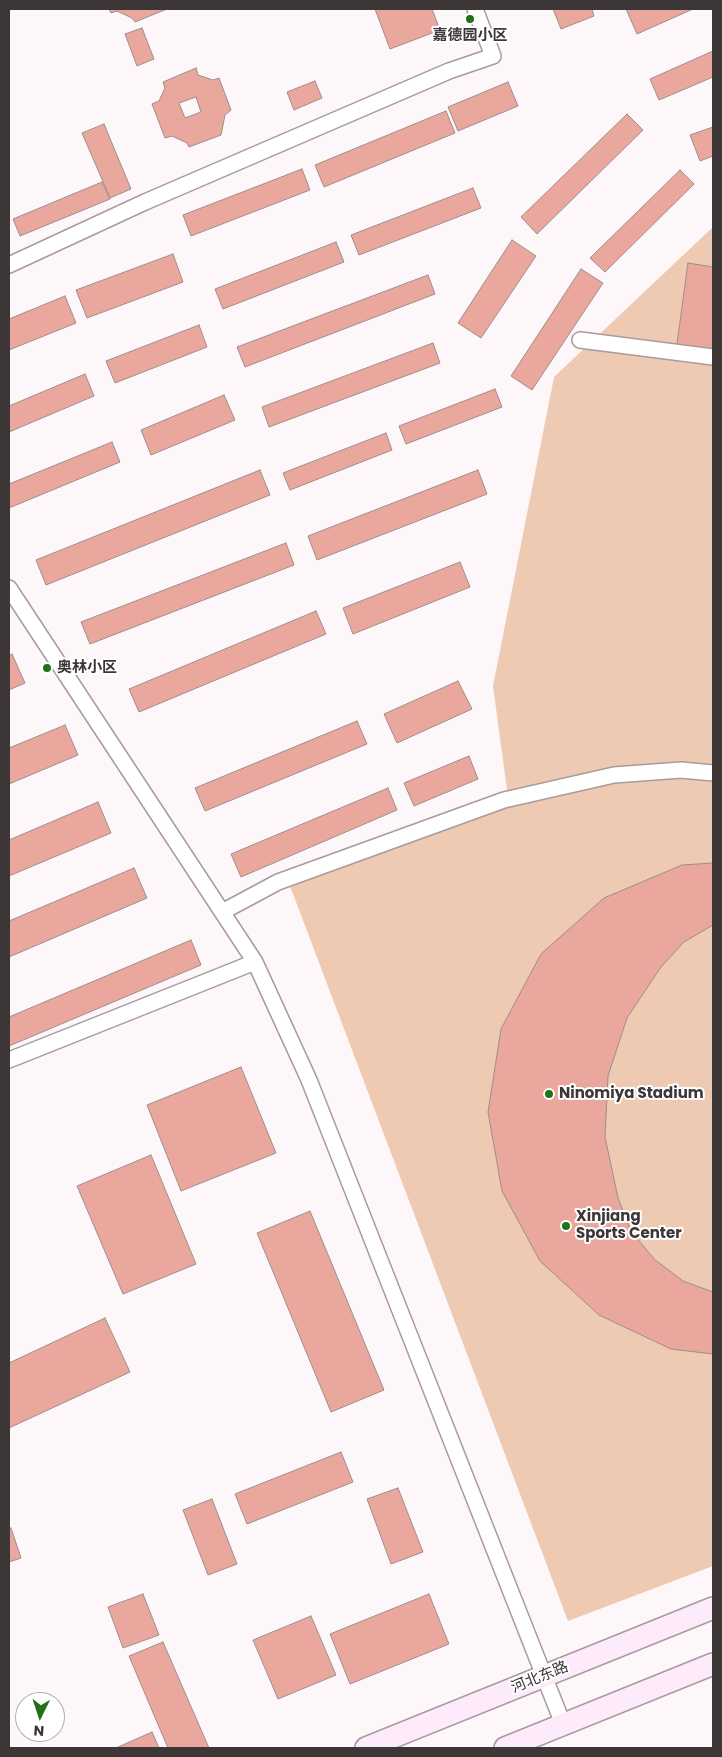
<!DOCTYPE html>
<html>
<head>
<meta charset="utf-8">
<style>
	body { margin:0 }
	#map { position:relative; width:722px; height:1757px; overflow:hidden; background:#fdf7f9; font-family:Poppins,sans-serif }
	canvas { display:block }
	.frame { position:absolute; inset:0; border:10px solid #3c3637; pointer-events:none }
	.north { position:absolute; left:15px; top:1692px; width:50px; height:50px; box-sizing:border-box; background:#fff; border:1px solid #b1afaf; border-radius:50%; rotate:184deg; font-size:14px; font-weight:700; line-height:20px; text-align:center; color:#3c3637 }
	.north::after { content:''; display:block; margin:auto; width:18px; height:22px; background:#227117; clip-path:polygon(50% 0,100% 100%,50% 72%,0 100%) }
</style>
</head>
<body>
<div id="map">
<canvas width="722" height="1757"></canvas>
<div class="frame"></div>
<div class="north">N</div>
</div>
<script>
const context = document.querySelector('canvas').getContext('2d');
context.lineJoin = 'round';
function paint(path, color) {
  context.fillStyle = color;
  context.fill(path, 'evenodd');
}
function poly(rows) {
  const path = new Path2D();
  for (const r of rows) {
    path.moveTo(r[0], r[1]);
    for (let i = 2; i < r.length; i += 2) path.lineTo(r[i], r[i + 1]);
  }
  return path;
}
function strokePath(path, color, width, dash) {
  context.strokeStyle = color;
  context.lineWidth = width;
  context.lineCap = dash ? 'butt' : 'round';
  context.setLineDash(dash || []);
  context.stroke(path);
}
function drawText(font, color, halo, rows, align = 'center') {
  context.font = font + ' Poppins,"Noto Sans SC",sans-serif';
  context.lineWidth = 4;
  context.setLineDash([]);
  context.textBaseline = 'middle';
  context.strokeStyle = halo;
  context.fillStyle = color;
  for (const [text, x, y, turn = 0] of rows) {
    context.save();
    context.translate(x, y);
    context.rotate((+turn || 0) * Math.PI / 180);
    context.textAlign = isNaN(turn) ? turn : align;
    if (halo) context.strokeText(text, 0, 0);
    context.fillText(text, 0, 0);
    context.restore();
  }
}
paint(poly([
	[713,227,713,1566,568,1621,290,886,507,790,493,686,554,377]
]), '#efcab2');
const building = poly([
	[109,9,167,9,135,22,132,18,117,11,111,13,109,9],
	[375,9,432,9,440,30,390,49,375,9],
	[553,9,592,9,594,16,561,29,553,9],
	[626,9,693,9,637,34,626,9],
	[142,28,154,59,137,66,125,34,142,28],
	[713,51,713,77,659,100,650,79,713,51],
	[196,68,198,75,213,80,219,78,231,110,225,115,221,135,189,147,187,143,172,136,165,138,152,104,159,101,165,88,163,82,196,68],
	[315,81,322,98,294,110,287,92,315,81],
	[508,82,518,106,458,131,448,107,508,82],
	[196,97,201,112,185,118,179,103,196,97],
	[446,111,455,133,324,187,315,165,446,111],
	[627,114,643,130,537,234,521,217,627,114],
	[104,124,131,189,110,198,82,133,104,124],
	[713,127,713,156,700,161,690,135,713,127],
	[302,169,310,190,191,236,183,215,302,169],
	[680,170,694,184,605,272,590,258,680,170],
	[102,182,110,199,20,236,13,219,102,182],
	[473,188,481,208,359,255,351,235,473,188],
	[512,240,536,256,481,338,458,323,512,240],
	[336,242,344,262,223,309,215,289,336,242],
	[173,254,183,282,87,318,76,290,173,254],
	[688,263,713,267,713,356,676,351,688,263],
	[581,269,603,283,532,390,511,376,581,269],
	[428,275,435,294,245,367,237,347,428,275],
	[65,296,76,323,9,350,9,319,65,296],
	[199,325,207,347,115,383,106,361,199,325],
	[433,343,440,363,269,427,262,407,433,343],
	[85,374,94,396,9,432,9,406,85,374],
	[495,389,502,407,406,444,399,426,495,389],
	[224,395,235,420,151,455,141,430,224,395],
	[386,433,392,450,290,490,283,473,386,433],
	[112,442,120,462,9,508,9,484,112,442],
	[260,470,270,495,46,585,36,560,260,470],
	[478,470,487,494,317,560,308,536,478,470],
	[286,543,294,565,90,644,81,622,286,543],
	[460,562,470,587,353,634,343,608,460,562],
	[316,611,326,634,139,712,129,689,316,611],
	[12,654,25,683,9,690,9,656,12,654],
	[458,681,472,709,397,743,384,714,458,681],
	[357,721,367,744,205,811,195,788,357,721],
	[65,725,78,755,9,784,9,748,65,725],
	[469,756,478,779,414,806,404,783,469,756],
	[388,788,397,810,241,877,231,854,388,788],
	[98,802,111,833,9,876,9,840,98,802],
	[713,863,713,925,684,942,661,967,627,1018,608,1076,605,1137,618,1198,631,1231,654,1259,683,1281,713,1292,713,1354,671,1349,599,1315,540,1261,502,1191,488,1112,501,1029,541,954,604,898,682,865,713,863],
	[134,868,147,898,9,957,9,921,134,868],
	[191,940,201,965,9,1046,9,1017,191,940],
	[241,1067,276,1153,181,1191,147,1105,241,1067],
	[151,1155,196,1264,123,1294,77,1186,151,1155],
	[310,1211,384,1390,331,1412,257,1233,310,1211],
	[105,1318,130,1372,9,1428,9,1363,105,1318],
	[341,1452,353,1482,247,1524,235,1494,341,1452],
	[398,1488,423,1552,391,1564,367,1499,398,1488],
	[212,1499,237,1564,208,1575,183,1510,212,1499],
	[11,1528,21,1558,9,1562,9,1529,11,1528],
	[143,1594,159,1635,123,1648,108,1607,143,1594],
	[429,1594,449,1644,350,1684,330,1634,429,1594],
	[311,1616,336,1675,278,1699,253,1640,311,1616],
	[163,1642,209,1748,168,1748,129,1656,163,1642],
	[152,1732,159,1748,116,1748,152,1732]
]);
paint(building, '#eaa79d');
strokePath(building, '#9d8e8c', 1);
const minor = poly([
	[9,265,145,202,449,71,493,56,475,9],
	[580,340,713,357],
	[9,588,255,962,309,1080,563,1724],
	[222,912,278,882,504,800,614,775,681,770,713,773],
	[9,1060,255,962]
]);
const secondary = poly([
	[366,1748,713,1608],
	[505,1748,713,1664]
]);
strokePath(minor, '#a89a9d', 18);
strokePath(secondary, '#a89a9d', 24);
strokePath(minor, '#fff', 15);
strokePath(secondary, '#fdeafa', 21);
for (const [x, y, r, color] of [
	[470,19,5,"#227117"],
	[47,668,5,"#227117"],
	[549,1094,5,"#227117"],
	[566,1226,5,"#227117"]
]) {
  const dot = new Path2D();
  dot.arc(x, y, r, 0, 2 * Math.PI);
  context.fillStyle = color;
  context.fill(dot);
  strokePath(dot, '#fff', 2);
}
drawText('bold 15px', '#3c3637', '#fff', [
	["嘉德园小区",470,36,"center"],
	["奥林小区",57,668],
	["Ninomiya Stadium",559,1094],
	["Xinjiang",576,1217],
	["Sports Center",576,1234]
], 'left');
drawText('15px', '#3c3637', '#fff', [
	["河北东路",540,1678,-22]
]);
</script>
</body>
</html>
